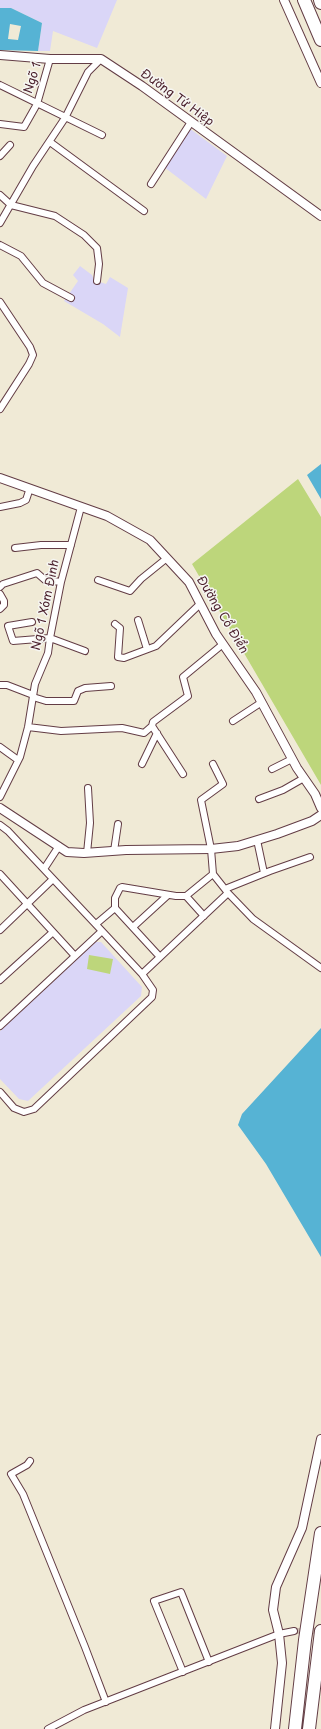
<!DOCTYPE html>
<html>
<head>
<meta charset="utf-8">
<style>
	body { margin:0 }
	canvas { display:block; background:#f0ead6 }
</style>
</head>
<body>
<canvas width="321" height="1729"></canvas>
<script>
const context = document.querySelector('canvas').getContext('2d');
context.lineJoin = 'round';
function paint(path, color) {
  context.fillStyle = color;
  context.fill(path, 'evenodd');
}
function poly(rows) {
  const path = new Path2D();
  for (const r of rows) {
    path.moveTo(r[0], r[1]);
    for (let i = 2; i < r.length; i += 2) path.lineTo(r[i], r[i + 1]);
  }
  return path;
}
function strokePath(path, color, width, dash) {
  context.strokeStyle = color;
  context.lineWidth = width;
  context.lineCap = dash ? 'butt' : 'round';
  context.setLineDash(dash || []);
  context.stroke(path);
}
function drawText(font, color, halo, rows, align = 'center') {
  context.font = font + ' "Playpen Sans",sans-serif';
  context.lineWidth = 3;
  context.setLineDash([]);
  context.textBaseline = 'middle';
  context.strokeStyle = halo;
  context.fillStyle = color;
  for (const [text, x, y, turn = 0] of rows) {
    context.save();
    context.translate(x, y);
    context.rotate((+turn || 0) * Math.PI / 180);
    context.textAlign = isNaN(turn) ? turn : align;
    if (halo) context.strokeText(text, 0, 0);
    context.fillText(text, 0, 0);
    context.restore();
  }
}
paint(poly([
	[0,0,117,0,97,48,53,31,50,51,38,51,42,23,11,8,0,8],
	[189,128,227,156,206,199,164,167],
	[80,266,92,275,94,280,106,284,110,277,128,288,120,337,103,324,64,301,78,281,73,275],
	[96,942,101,942,142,987,141,996,28,1101,19,1099,0,1079,0,1031]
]), '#dad6f7');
paint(poly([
	[298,479,321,517,321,785,192,564],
	[89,955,113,959,110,974,87,969]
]), '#bdd67b');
paint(poly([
	[0,8,11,8,42,23,38,51,0,50],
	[10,24,21,26,18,40,8,39],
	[321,464,321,499,307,475],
	[321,1028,321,1257,266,1164,238,1125,242,1114]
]), '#56b3d4');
strokePath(poly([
	[294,1631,321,1631]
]), '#cfc1b4', 6, [6, 3]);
const minor = poly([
	[0,85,102,135],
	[0,124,24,127,37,104,50,59],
	[50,142,144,211],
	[0,156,10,145],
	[151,184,191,122],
	[0,195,11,205,55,216,84,235,97,248,99,264,97,281],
	[0,223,33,166,65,118,88,72,101,59],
	[0,245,21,256,43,283,71,298],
	[0,302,30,347,33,355,29,364,0,409],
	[0,507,20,503,26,500,30,488],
	[15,548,41,545,71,545],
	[98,580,130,591,141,579,167,558],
	[0,587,3,584,37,573,45,580,61,582],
	[0,594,4,601,4,605,0,609],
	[138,620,147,649],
	[32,622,8,626,13,641,50,638,85,651],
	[115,624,120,628,118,657,124,658,156,646,200,604],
	[0,685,7,685,33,695],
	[33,697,46,701,74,701,78,691,85,688,111,686],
	[233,721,262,702],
	[152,726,183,774],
	[28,727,61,731,122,728,144,733,152,726,153,722,188,696,183,677,223,644],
	[0,747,18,760],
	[142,764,157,733],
	[213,764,223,784,201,800,211,849,213,874,228,893,253,919,321,968],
	[272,769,292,759],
	[0,797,20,757,28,727,35,684,48,653,50,638,61,582,81,507],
	[259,799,283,790,304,778],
	[0,825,8,831,102,931,142,974,153,990,152,997,34,1109,24,1112,14,1108,0,1092],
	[257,840,264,873],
	[114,851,118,824],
	[87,853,90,823,88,788],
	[44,869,59,846],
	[0,874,75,956],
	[225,889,270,871,310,857],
	[186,896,204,916],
	[96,924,115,908],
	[133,927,168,895],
	[0,930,53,879],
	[160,957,115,908,115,898,120,888,122,887,176,896,186,896,213,874],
	[142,974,228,893],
	[0,980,53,932],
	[0,1026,102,931],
	[30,1461,27,1465,11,1474,23,1494,85,1647,106,1702],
	[183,1672,154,1601,181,1592,209,1662],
	[48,1729,84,1710,279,1634,294,1631]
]);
const tertiary = poly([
	[284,0,321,83],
	[0,55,50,59,101,59,142,86,321,216],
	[0,478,107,516,150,540,189,582,216,634,256,692,297,768,315,794,321,808],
	[0,808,67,852,84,853,126,850,211,849,238,846,277,834,312,821,321,815],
	[275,1729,282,1663,279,1634,273,1610,276,1587,302,1528,321,1439]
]);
const motorway = poly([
	[304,0,321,40],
	[320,0,321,3],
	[295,1729,305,1640,321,1533],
	[309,1729,321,1631]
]);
strokePath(minor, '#633d45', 8);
strokePath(tertiary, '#633d45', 10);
strokePath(motorway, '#633d45', 14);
strokePath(minor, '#fff', 6);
strokePath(tertiary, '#fff', 8);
strokePath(motorway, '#fff', 12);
drawText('12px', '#4a1f2b', '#f6f6f2', [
	["Ngõ 1",33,78,-73],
	["Đường Tứ Hiệp",177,98,36],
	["Ngõ 1 Xóm Đình",46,605,-78],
	["Đường Cổ Điển",222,615,59]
]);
</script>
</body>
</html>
